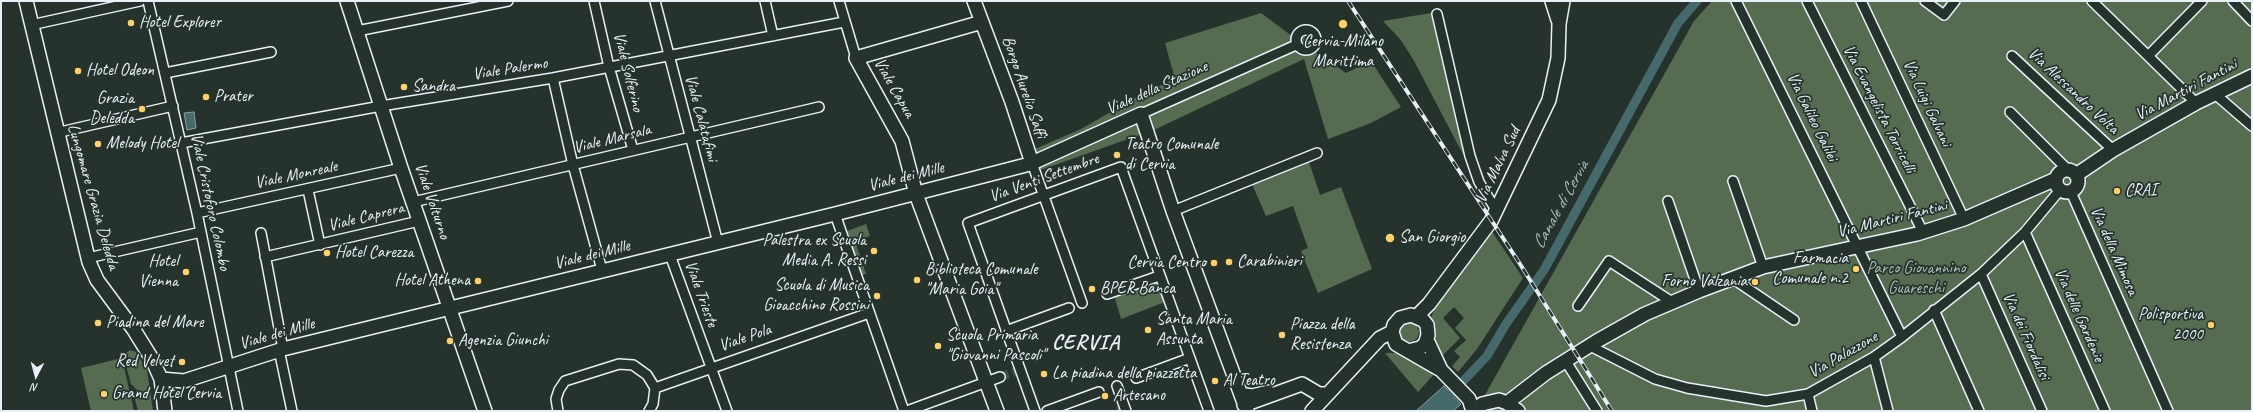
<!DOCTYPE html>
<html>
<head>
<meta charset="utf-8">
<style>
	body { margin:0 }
	#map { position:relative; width:2253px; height:412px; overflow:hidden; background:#26332d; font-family:Caveat,sans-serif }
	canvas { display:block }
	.frame { position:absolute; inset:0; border:2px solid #e8f1f8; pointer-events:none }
	.north { position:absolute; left:16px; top:356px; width:40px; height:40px; -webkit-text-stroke:3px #26332d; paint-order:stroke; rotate:186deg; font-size:11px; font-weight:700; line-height:16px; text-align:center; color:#e8f1f8 }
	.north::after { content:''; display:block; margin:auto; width:14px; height:18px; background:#e8f1f8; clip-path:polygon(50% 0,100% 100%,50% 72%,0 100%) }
</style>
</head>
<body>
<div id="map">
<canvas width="2253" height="412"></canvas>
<div class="frame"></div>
<div class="north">N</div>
</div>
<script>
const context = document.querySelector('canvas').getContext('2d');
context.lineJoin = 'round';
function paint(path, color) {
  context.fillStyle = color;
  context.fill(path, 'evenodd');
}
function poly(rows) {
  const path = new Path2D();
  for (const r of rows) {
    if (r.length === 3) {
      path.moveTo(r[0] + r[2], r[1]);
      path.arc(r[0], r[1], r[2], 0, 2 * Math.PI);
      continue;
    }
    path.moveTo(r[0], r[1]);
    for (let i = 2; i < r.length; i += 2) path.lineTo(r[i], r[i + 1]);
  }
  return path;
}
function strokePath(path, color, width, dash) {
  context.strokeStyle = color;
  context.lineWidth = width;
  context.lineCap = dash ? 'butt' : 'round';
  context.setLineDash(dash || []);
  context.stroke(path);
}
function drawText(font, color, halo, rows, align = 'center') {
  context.font = font + ' Caveat,sans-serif';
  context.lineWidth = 3.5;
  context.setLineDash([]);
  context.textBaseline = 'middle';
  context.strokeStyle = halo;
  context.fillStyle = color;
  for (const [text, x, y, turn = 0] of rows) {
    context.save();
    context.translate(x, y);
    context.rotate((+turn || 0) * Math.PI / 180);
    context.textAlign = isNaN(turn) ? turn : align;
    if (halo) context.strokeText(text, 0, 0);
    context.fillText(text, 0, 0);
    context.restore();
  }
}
paint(poly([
	[1712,1,2252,1,2252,411,1476,411,1694,21],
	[1261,13,1300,42,1302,37,1308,36,1311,42,1306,46,1346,73,1371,61,1401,107,1371,123,1328,139,1304,59,1156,129,1038,171,1035,149,1081,129,1142,94,1175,79,1165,43],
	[1431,13,1443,64,1467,162,1413,59,1400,39,1383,21],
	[1308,159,1320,195,1341,187,1372,269,1318,293,1301,251,1308,248,1293,206,1266,216,1251,182],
	[866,224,870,236,855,241,866,274,862,275,847,231],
	[1491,230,1523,278,1477,349,1458,372,1452,366,1460,357,1454,351,1466,340,1455,328,1464,318,1454,307,1443,318,1460,338,1443,355,1434,342,1431,317,1436,307],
	[1157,280,1165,302,1121,319,1114,295],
	[1409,332,10],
	[130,350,136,352,147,370,153,411,138,411,135,399,137,390,131,384,124,358,126,353],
	[1385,353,1399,353,1435,373,1418,392],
	[122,358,134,411,91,411,81,368]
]), '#556c51');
const water = poly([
	[194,112,196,128,187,130,184,113,194,112],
	[1444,386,1461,404,1453,411,1416,411,1444,386]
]);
paint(water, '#46696c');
strokePath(water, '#879fa4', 1);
strokePath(poly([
	[1435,411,1487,356,1506,324,1544,270,1678,23,1697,1]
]), '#46696c', 9);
strokePath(poly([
	[1000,377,1017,371],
	[1118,411,1120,410]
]), '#43504b', 9, [9, 4.5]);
const street = poly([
	[148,1,197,213,238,411],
	[594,1,609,67,633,150],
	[655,1,718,243],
	[765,1,773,36],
	[839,1,856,58],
	[1736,1,1902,337],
	[1807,1,1923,232],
	[1861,1,1964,219],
	[1925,1,1944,15,1955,1],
	[2092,1,2196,103],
	[2233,1,2252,21],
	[1437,14,1470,156,1479,182,1496,210],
	[31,25,140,1],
	[1306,40,10],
	[357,31,508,1],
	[2012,56,2113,150],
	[2148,56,2202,1],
	[165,73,271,52],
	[553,78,573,165,602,270],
	[2215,94,2252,126],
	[2010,112,2068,170],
	[1141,114,1296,45],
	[56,133,173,106],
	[181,143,381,106,553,78,844,22],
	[1032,163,1082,303],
	[1733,181,1763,267],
	[308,190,320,245],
	[2071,192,2168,411],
	[1668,201,1699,291],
	[413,202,819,107],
	[1173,211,1317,153],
	[197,213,401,168],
	[835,214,904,411],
	[2025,232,2105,411],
	[261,233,283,349],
	[670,255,727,411],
	[265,257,419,221],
	[88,258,201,232],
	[1981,274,2042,411],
	[1732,278,1794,320],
	[1107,294,1159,276],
	[1578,306,1609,261,1672,302],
	[1934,310,1979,411],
	[1006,331,1069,308],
	[1592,347,1655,379,1687,388,1766,401,1808,394,1874,357,1902,337,1981,274,2025,232,2060,190],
	[279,350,292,411],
	[1874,357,1888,411],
	[1565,360,1597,411],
	[1136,378,1190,358],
	[1117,386,1126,411],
	[655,388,869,313],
	[1239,392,1252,394,1269,390],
	[1808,394,1812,411],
	[558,411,556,399,559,390,565,381,619,364,633,365,647,375,655,388,653,404,649,411],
	[907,411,1000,377],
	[1035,411,968,223,1121,167,1209,411],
	[1047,411,1099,392]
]);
const secondary = poly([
	[26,1,89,262,97,280,134,330,152,359,161,379,165,411],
	[347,1,401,168,485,411],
	[974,1,1012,102,1032,163],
	[1552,1,1558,20],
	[982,22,856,58,902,141,916,194,997,411],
	[2067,181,11],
	[2076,175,2113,150,2196,103,2252,76],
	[1417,316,1429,304,1491,221,1549,100,1558,58,1559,24,1563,1],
	[1427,340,1441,370],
	[1408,351,1420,348,1425,344,1428,335,1427,325,1423,320,1411,315,1400,318,1394,325,1392,332,1396,344,1441,370,1469,399,1473,411],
	[161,379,184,381,283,349,835,214,1030,164,1141,114,1173,211,1247,411],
	[1507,403,1546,373,1597,341,1645,314,1699,291,1763,267,1917,234,1964,219,2056,179],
	[1244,405,1302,384,1319,394,1328,394],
	[1312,411,1380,338,1392,332],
	[1475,411,1482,404,1499,400,1507,403,1518,411]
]);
strokePath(street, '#e8f1f8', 12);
strokePath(secondary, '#e8f1f8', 16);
strokePath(street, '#26332d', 9);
strokePath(secondary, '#26332d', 13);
const rail = poly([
	[1348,1,1520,264,1612,411]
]);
strokePath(rail, '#e8f1f8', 4);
strokePath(rail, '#26332d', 2.5, [8]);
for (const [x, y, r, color] of [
	[131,23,4,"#ffd166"],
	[1343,24,5,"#ffd166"],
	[78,71,4,"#ffd166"],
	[404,87,4,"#ffd166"],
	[206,97,4,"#ffd166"],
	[142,109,4,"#ffd166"],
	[98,144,4,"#ffd166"],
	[1117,155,4,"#ffd166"],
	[2117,191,4,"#ffd166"],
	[1390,238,5,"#ffd166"],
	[874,251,4,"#ffd166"],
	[327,253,4,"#ffd166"],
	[1229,262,4,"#ffd166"],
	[1214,263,4,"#ffd166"],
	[1856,269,4,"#ffd166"],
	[186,272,4,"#ffd166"],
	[917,280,4,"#ffd166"],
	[478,281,4,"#ffd166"],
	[1755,282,4,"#ffd166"],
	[1092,289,4,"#ffd166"],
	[877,296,4,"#ffd166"],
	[98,323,4,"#ffd166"],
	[2211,325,4,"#ffd166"],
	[1148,330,4,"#ffd166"],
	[1282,335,4,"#ffd166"],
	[450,341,4,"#ffd166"],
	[938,346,4,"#ffd166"],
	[182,362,4,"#ffd166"],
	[1044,374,4,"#ffd166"],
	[1215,381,4,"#ffd166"],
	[104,394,4,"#ffd166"],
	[1105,396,4,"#ffd166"]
]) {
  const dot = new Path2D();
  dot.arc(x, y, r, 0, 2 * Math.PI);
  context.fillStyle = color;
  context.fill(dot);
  strokePath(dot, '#26332d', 1.5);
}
drawText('17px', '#e8f1f8', '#26332d', [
	["Hotel Explorer",139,23],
	["Cervia-Milano",1343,42,"center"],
	["Marittima",1343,62,"center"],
	["Hotel Odeon",86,71],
	["Sandra",412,87],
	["Prater",214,97],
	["Grazia",134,99,"right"],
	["Deledda",134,119,"right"],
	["Melody Hotel",106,144],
	["Teatro Comunale",1125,145],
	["di Cervia",1125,165],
	["CRAI",2125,191],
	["San Giorgio",1399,238],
	["Palestra ex Scuola",866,241,"right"],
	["Media A. Ressi",866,261,"right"],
	["Hotel Carezza",335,253],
	["Farmacia",1848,259,"right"],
	["Comunale n.2",1848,279,"right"],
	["Hotel",178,262,"right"],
	["Vienna",178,282,"right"],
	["Carabinieri",1237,262],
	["Cervia Centro",1206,263,"right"],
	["Biblioteca Comunale",925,270],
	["\"Maria Goia\"",925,290],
	["Hotel Athena",470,281,"right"],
	["Forno Valzania",1747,282,"right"],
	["Scuola di Musica",869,286,"right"],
	["Gioacchino Rossini",869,306,"right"],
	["BPER Banca",1100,289],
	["Polisportiva",2203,315,"right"],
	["2000",2203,335,"right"],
	["Santa Maria",1156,320],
	["Assunta",1156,340],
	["Piadina del Mare",106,323],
	["Piazza della",1290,325],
	["Resistenza",1290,345],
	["Scuola Primaria",946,336],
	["\"Giovanni Pascoli\"",946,356],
	["Agenzia Giunchi",458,341],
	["Red Velvet",174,362,"right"],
	["La piadina della piazzetta",1052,374],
	["Al Teatro",1223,381],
	["Grand Hotel Cervia",112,394],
	["Artesano",1113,396]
], 'left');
drawText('17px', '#e8f1f8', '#26332d', [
	["Viale Palermo",510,69,-9],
	["Viale Solferino",628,72,76],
	["Borgo Aurelio Saffi",1024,87,71],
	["Viale Capua",894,88,60],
	["Viale della Stazione",1157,88,-24],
	["Via Martiri Fantini",2186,90,-28],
	["Via Alessandro Volta",2073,91,43],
	["Via Luigi Galvani",1927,103,65],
	["Via Evangelista Torricelli",1879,109,63],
	["Via Galileo Galilei",1812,117,64],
	["Viale Calatafimi",701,118,75],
	["Viale Marsala",612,139,-14],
	["Via Malva Sud",1498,165,-64],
	["Viale Monreale",296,175,-12],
	["Viale dei Mille",906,177,-14],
	["Via Venti Settembre",1044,178,-20],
	["Lungomare Grazia Deledda",93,197,74],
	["Viale Volturno",432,201,71],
	["Viale Cristoforo Colombo",210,202,78],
	["Viale Caprera",366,217,-14],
	["Via Martiri Fantini",1892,219,-14],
	["Via della Mimosa",2114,251,66],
	["Viale dei Mille",592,255,-14],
	["Viale Trieste",701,294,70],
	["Via delle Gardenie",2079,315,66],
	["Viale dei Mille",277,334,-16],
	["Via dei Fiordalisi",2026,336,66],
	["Viale Pola",745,338,-19],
	["Via Palazzone",1843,355,-30]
]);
drawText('17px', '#adbcb5', '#26332d', [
	["Parco Giovannino",1916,269],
	["Guareschi",1916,289]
]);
drawText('italic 18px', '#a7bbc0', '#26332d', [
	["Canale di Cervia",1561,205,-61]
]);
context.letterSpacing = '1px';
drawText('bold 21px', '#e8f1f8', '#26332d', [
	["CERVIA",1086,343]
]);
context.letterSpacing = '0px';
</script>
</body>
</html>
